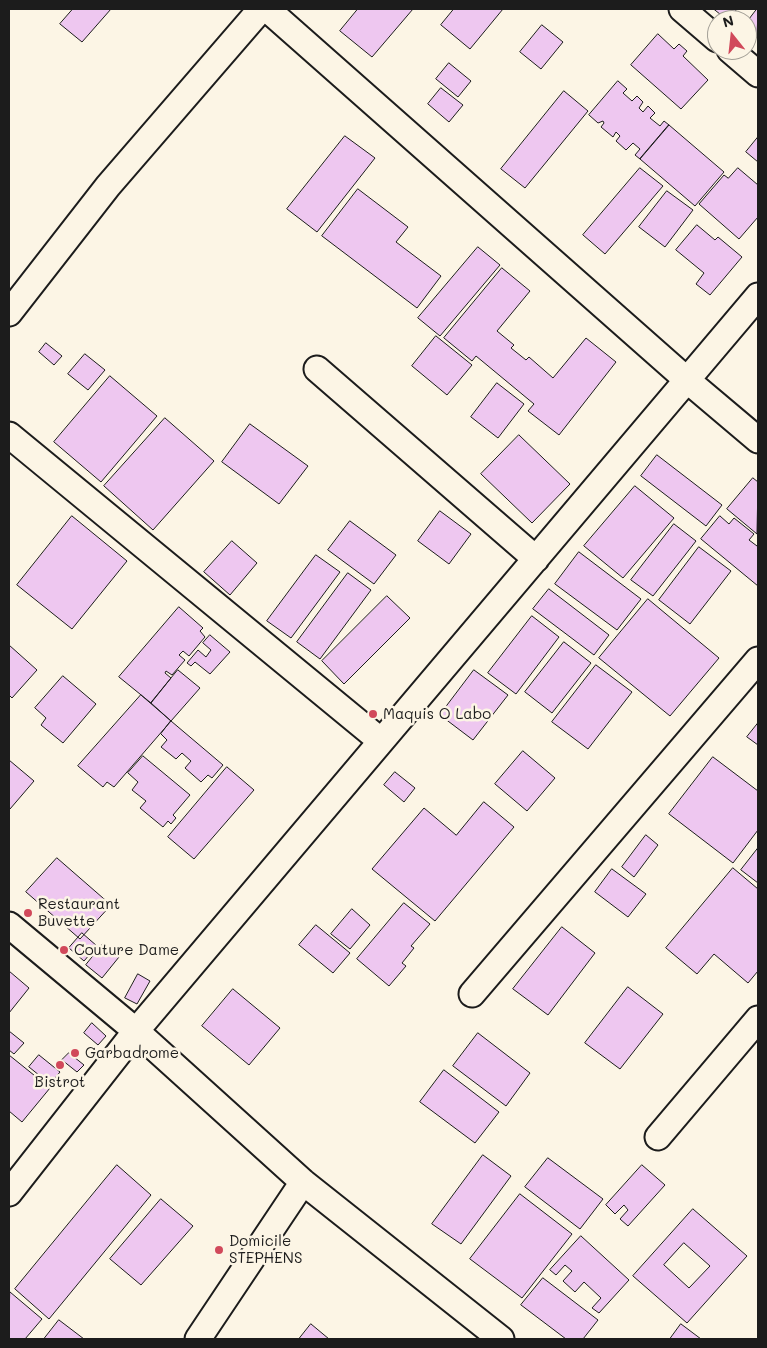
<!DOCTYPE html>
<html>
<head>
<meta charset="utf-8">
<style>
  body { margin:0 }
  #map { position:relative; width:767px; height:1348px; overflow:hidden; background:#fcf5e5; font-family:Mali,sans-serif }
  canvas { display:block }
  .frame { position:absolute; inset:0; border:10px solid #1c1c1c; pointer-events:none }
  .north { position:absolute; left:707px; top:10px; width:50px; height:50px; box-sizing:border-box; background:#fcf5e5; border:1px solid #a29e95; border-radius:50%; rotate:344deg; font-size:14px; font-weight:700; line-height:20px; text-align:center; color:#1c1c1c }
  .north::after { content:''; display:block; margin:auto; width:18px; height:22px; background:#d1495b; clip-path:polygon(50% 0,100% 100%,50% 72%,0 100%) }
</style>
</head>
<body>
<div id="map">
<canvas width="767" height="1348"></canvas>
<div class="frame"></div>
<div class="north">N</div>
</div>
<script>
const g = document.querySelector('canvas').getContext('2d');
g.lineJoin = 'round';
function fillPath(path, color) {
  g.fillStyle = color;
  g.fill(path, 'evenodd');
}
function stroke(path, color, width, dash) {
  g.strokeStyle = color;
  g.lineWidth = width;
  g.lineCap = dash ? 'butt' : 'round';
  g.setLineDash(dash || []);
  g.stroke(path);
}
function drawText(font, color, halo, rows, align = 'center') {
  g.font = font + ' Mali,sans-serif';
  g.lineWidth = 5;
  g.setLineDash([]);
  g.textBaseline = 'middle';
  g.strokeStyle = halo;
  g.fillStyle = color;
  for (const [text, x, y, turn = 0] of rows) {
    g.save();
    g.translate(x, y);
    g.rotate((+turn || 0) * Math.PI / 180);
    g.textAlign = isNaN(turn) ? turn : align;
    if (halo) g.strokeText(text, 0, 0);
    g.fillText(text, 0, 0);
    g.restore();
  }
}
const building = new Path2D(`
  M73 9H111L82 42 60 24Z
  M358 9H413L372 57 340 31Z
  M454 9H503L470 49 441 25Z
  M714 9H737L728 20Z
  M757 9H758L757 38 747 30V22Z
  M542 25 563 42 541 69 520 52Z
  M658 34 674 49 679 44 687 51 683 56 708 80 681 109 631 65Z
  M449 63 471 81 458 97 436 79Z
  M618 81 627 89 623 93 632 101 637 96 643 102 639 108 643 112 648 106 655 113 650 118 660 126 664 121 669 125 640 159 635 155 640 149 633 143 626 150 616 141 620 136 616 132 613 137 601 127 604 123 603 121 598 123 589 115Z
  M441 88 463 105 449 122 428 104Z
  M564 91 588 111 525 188 501 169Z
  M669 125 724 172 695 206 640 159Z
  M345 136 375 158 317 232 287 209Z
  M758 137V162L746 152Z
  M640 168 663 186 605 254 583 235Z
  M738 168 758 185V217L739 239 699 204 724 175 728 178Z
  M358 189 408 227 396 242 441 276 417 308 322 236Z
  M667 191 693 210 665 247 639 227Z
  M697 225 715 240 718 237 742 257 710 295 696 284 704 273 676 250Z
  M478 247 500 265 440 336 418 318Z
  M502 268 530 291 497 331 514 345 511 348 526 360 529 357 553 378 586 338 616 362 559 435 528 411 534 404 476 356 472 361 444 338Z
  M436 336 472 365 447 395 412 366Z
  M46 343 62 356 54 365 39 352Z
  M85 354 105 370 88 390 68 374Z
  M110 376 157 416 101 482 54 442Z
  M497 383 524 404 498 438 471 417Z
  M165 418 214 461 153 530 104 486Z
  M250 424 308 466 279 504 222 462Z
  M519 435 570 484 532 523 481 474Z
  M657 455 722 505 706 526 641 476Z
  M753 478 758 482 757 534 727 509Z
  M635 486 674 518 623 578 584 546Z
  M440 511 471 534 449 564 418 541Z
  M72 516 127 561 72 629 17 585Z
  M720 516 729 524 734 518 754 534 749 540 757 546 758 544V586L701 539Z
  M350 521 396 555 374 584 328 550Z
  M674 524 696 541 653 596 631 580Z
  M232 541 257 563 230 595 204 572Z
  M699 547 731 571 690 624 659 600Z
  M579 552 641 599 617 630 555 584Z
  M316 555 340 572 291 638 267 621Z
  M348 573 371 590 320 659 297 642Z
  M549 589 609 635 594 655 533 609Z
  M387 596 410 618 344 684 322 661Z
  M648 599 719 658 670 716 599 658Z
  M179 607 203 628 200 631 205 637 189 656 183 651 179 655 185 660 172 675 166 671 165 673 171 678 151 703 119 677Z
  M532 616 559 637 516 694 488 673Z
  M210 635 230 652 210 674 195 662 191 666 187 663 198 650 206 657 211 650 203 643Z
  M564 642 591 663 552 713 525 692Z
  M9 645 37 670 12 698 9 695Z
  M596 665 632 692 588 749 552 722Z
  M178 670 200 688 171 721 151 703Z
  M474 670 508 695 473 740 440 715Z
  M63 676 96 704 63 743 41 725 46 718 35 708Z
  M141 695 171 721 114 787 107 782 103 787 78 766Z
  M171 721 223 765 212 778 208 775 201 782 185 768 191 761 182 753 176 759 161 747 167 740 161 734Z
  M758 723V745L747 737Z
  M523 751 555 778 527 811 495 784Z
  M143 756 190 795 173 815 176 818 171 824 168 821 163 827 140 808 146 801 132 790 138 782 128 773Z
  M713 757 758 791V830L733 863 669 814Z
  M9 760 34 781 10 809 9 808Z
  M227 767 254 790 194 859 168 837Z
  M395 772 415 788 404 802 384 785Z
  M484 802 514 827 435 921 372 869 424 808 456 835Z
  M646 835 658 845 634 877 622 867Z
  M758 848V883L741 870Z
  M57 858 111 905 80 939 26 892Z
  M733 868 758 889V971L748 983 714 954 697 974 666 948Z
  M612 869 646 894 628 917 595 892Z
  M404 903 430 924 411 946 414 948 402 963 406 966 389 986 357 959Z
  M352 909 370 925 350 949 331 934Z
  M316 925 350 953 333 973 299 945Z
  M562 927 595 953 548 1015 513 989Z
  M82 933 97 946 84 961 69 948Z
  M103 944 119 957 102 978 86 965Z
  M9 971 29 988 9 1013Z
  M138 974 150 981 137 1004 125 998Z
  M628 987 663 1014 620 1069 585 1043Z
  M233 989 280 1028 249 1065 202 1026Z
  M92 1023 106 1036 98 1045 84 1033Z
  M9 1031 24 1043 14 1054 9 1050Z
  M478 1033 530 1073 506 1106 453 1066Z
  M69 1053 84 1065 77 1072 62 1060Z
  M9 1055 50 1088 22 1122 9 1111Z
  M39 1055 60 1072 50 1084 29 1067Z
  M444 1070 499 1112 475 1143 420 1102Z
  M483 1155 511 1176 461 1244 432 1224Z
  M548 1158 603 1199 580 1229 525 1187Z
  M117 1165 151 1195 49 1319 15 1289Z
  M642 1165 665 1185 628 1226 620 1219 628 1210 624 1205 615 1214 606 1205Z
  M520 1194 572 1234 522 1298 470 1259Z
  M161 1199 193 1226 141 1285 110 1259Z
  M693 1209 747 1256 687 1323 633 1276ZM684 1243 710 1266 689 1288 664 1265Z
  M581 1236 629 1280 599 1313 592 1308 601 1298 584 1282 575 1292 563 1281 572 1271 565 1265 556 1275 550 1270Z
  M543 1278 598 1320 583 1339H566L521 1305Z
  M10 1292 42 1319 25 1339H9Z
  M59 1320 84 1339H44Z
  M311 1324 329 1339H299Z
  M681 1324 701 1339H670Z`);
fillPath(building, '#eec7f0');
stroke(building, '#1c1c1c', 1);
const minor = new Path2D(`
  M267 9 687 380 758 440
  M682 9 717 39
  M730 50 758 74
  M9 313 108 186 261 9
  M317 369 536 559
  M9 435 381 741
  M9 925 136 1031 303 1182 501 1339
  M472 994 758 660
  M658 1137 758 1019
  M9 1193 136 1031 758 296
  M198 1339 303 1182`);
stroke(minor, '#1c1c1c', 29);
stroke(minor, '#fcf5e5', 25);
for (const [x, y, r, color] of [
  [373,714,5,"#d1495b"],
  [28,913,5,"#d1495b"],
  [64,950,5,"#d1495b"],
  [75,1053,5,"#d1495b"],
  [60,1065,5,"#d1495b"],
  [219,1250,5,"#d1495b"]
]) {
  const dot = new Path2D();
  dot.arc(x, y, r, 0, 2 * Math.PI);
  g.fillStyle = color;
  g.fill(dot);
  stroke(dot, '#fcf5e5', 2);
}
drawText('15px', '#1c1c1c', '#fcf5e5', [
  ["Maquis O Labo",383,714],
  ["Restaurant",38,904],
  ["Buvette",38,921],
  ["Couture Dame",74,950],
  ["Garbadrome",85,1053],
  ["Bistrot",60,1082,"center"],
  ["Domicile",229,1241],
  ["STEPHENS",229,1258]
], 'left');
</script>
</body>
</html>
